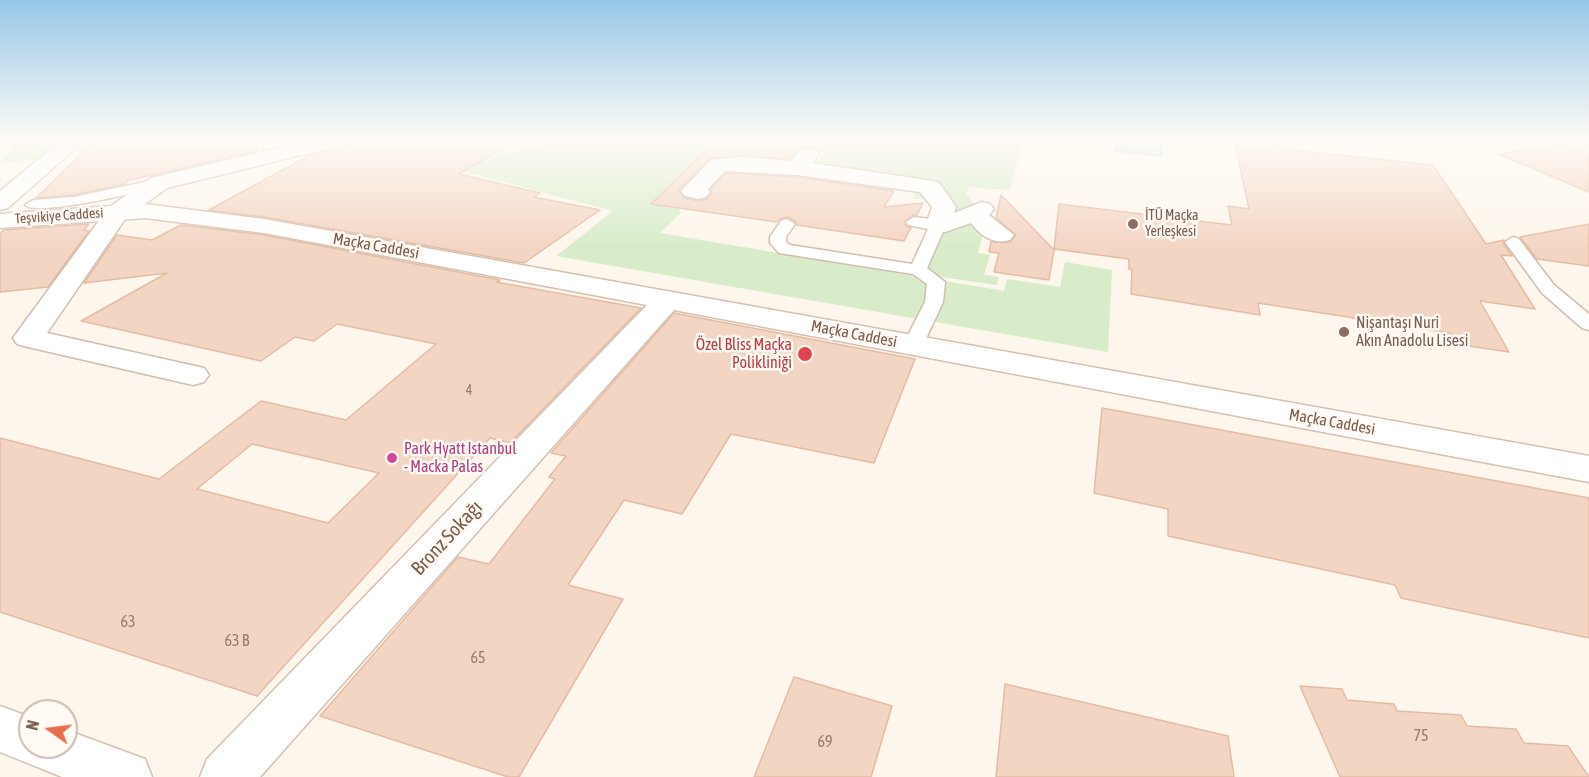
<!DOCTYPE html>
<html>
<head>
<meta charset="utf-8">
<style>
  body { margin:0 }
  #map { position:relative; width:1589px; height:777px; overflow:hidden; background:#fdf6ec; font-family:"Asap Condensed",sans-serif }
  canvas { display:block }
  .north { position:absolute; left:18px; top:699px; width:60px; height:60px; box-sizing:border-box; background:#fffaf3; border:2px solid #cabbb1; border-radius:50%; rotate:284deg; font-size:16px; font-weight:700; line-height:24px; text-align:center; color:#7a5c4d }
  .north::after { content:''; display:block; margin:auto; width:21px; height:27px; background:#e76f51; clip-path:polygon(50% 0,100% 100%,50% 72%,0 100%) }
</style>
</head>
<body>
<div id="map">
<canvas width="1589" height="777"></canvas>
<div class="north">N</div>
</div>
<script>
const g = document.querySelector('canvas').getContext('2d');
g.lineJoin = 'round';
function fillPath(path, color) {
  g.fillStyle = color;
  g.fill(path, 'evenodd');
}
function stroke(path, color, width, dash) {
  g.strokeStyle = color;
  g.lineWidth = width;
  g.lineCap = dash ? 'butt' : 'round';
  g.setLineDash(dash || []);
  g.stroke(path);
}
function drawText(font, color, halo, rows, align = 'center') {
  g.font = font + ' "Asap Condensed",sans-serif';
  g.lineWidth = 5;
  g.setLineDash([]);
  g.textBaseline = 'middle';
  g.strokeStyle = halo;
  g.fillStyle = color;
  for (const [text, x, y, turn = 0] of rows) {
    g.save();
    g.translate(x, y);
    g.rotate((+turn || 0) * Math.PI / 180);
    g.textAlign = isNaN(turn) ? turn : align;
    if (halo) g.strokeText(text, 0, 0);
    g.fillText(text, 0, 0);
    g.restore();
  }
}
fillPath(new Path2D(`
  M0 139H60L35 160 1 163 12 147 10 144 0 142Z
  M566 139H718L656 199 676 202 681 213 660 233 1004 291 1007 279 1060 287 1065 262 1112 270 1108 352 556 256 613 211 463 171 490 157Z
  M835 139H1024L1009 190 969 187 966 194 998 232 984 230 978 253 990 255 984 275 999 277 997 285 934 276 923 268 949 203 913 198 918 189 809 174Z`), '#d8ecc9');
const water = new Path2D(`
  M1115 139H1161L1162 156 1115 151Z`);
fillPath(water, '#bfe3e8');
stroke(water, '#a5d3da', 1.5);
const building = new Path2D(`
  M96 139H256L257 151 127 181 125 184 73 195 36 198Z
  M355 139H520L459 174 540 193 534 197 600 210 524 263 264 217 209 210 310 155 351 145Z
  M718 139H829L820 152 807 146 799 148 790 159 743 155 711 158 679 189 684 198 698 201 707 199 712 193 711 189 726 173 797 177 894 191 884 207 923 203 917 215H913L904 222 906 226 911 228 904 241 797 225 796 222 788 217 780 219 777 222 651 204Z
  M1234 139H1278L1281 149 1433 165 1486 244 1504 240 1503 243 1512 256 1501 255 1535 309 1480 301 1509 352 1455 344 1450 333 1258 303 1260 315 1131 294 1132 270 1129 269V259L1054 249 1059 204 1232 225 1228 206 1249 209Z
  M1589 139V192L1498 154 1563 144Z
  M1001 195 1054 250 1049 280 994 272 999 253 989 252 991 242H1010L1016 235 996 218Z
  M89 224 84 230 89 231 48 287 0 292V234L4 230Z
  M1589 224V266L1537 259 1520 237Z
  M181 225 264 235 500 280 496 282 641 308 510 443 490 438 257 696 0 612V438L159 479 261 401 346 420 436 344 337 324 314 341 295 337 261 361 81 321 167 273 84 283 117 235 152 240ZM252 444 379 473 328 523 197 489Z
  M674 313 915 359 874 463 731 434 682 514 624 500 568 585 623 599 519 777H508L320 716 458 557 489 564 555 479 549 477 566 456 551 453Z
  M1102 408 1589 498V638L1401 598 1395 585 1168 536V509L1094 493Z
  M794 677 892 706 871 777H754Z
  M1005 684 1228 736 1234 777H996Z
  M1300 686 1342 689 1347 700 1394 704 1397 711 1461 715 1467 726 1516 729 1524 743 1568 746 1589 777H1340Z`);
fillPath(building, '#f3d5c3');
stroke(building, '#e6bba3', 1.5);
const lane = new Path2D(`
  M159 179 164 180 166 183 164 186C144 191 36 217 25 205L33 200 73 197Z
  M914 217 938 220 946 225 927 268 945 282 943 302 923 345 920 349H906L903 345 925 302 927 284 913 274 779 253 770 243V237L781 221 787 219 795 224 786 237V242L790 245 912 264 928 229 908 225 906 222Z
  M1513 237 1519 239 1554 285 1589 314V330L1582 328 1542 293 1505 242Z`);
const street = new Path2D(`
  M63 139H86L8 208 0 210V191Z
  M808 148 815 150 819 154 812 163 934 181 940 184 956 207 954 213 982 202 990 204 994 209 989 215 1014 235 1010 240C993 245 981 236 971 223L945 232 929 230 926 225 932 207 920 192 797 175 725 171 708 189 710 192 706 197 698 199 685 196 681 191 711 160 743 157 791 161 801 150Z
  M118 205 127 207 130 212 47 333 204 368 209 375 204 382 193 385 28 347 17 344 13 338 109 207Z`);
const secondary = new Path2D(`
  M317 139H353L350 143 167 188 145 204 264 219 1589 456V482L674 310 260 777H200L207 759 647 305 264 233 145 218 0 228V214L111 206 151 178Z
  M0 706 30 717V747H66V730L145 759 152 777H62L0 752Z`);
stroke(lane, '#d1beb0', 3);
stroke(street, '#d1beb0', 3);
stroke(secondary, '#d6c0b0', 3);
fillPath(lane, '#fff');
fillPath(street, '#fff');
fillPath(secondary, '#fff');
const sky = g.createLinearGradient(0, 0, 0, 248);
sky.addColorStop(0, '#97c7e8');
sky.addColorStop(0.56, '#fefbf6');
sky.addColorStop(1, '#fefbf600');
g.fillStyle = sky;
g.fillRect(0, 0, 1589, 248);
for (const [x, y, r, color] of [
  [1133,224,6,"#8d6e63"],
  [1344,332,6,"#8d6e63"],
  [805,354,8,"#e0444e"],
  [392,458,6,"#d1479c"]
]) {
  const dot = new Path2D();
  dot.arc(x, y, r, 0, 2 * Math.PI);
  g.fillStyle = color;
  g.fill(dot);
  stroke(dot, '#fffaf3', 2);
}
drawText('14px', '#7a5c4d', '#fffaf3', [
  ["Teşvikiye Caddesi",59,216,-4]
]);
drawText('14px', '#785e54', '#fffaf3', [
  ["İTÜ Maçka",1145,216],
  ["Yerleşkesi",1145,232]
], 'left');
drawText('14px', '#987a6a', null, [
  ["4",469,391]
]);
drawText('16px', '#7a5c4d', '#fffaf3', [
  ["Maçka Caddesi",376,246,10],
  ["Maçka Caddesi",854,334,11],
  ["Maçka Caddesi",1332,422,10]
]);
drawText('16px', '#785e54', '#fffaf3', [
  ["Nişantaşı Nuri",1356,323],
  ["Akın Anadolu Lisesi",1356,341]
], 'left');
drawText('16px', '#be3a42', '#fffaf3', [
  ["Özel Bliss Maçka",792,345],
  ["Polikliniği",792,363]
], 'right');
drawText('16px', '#b23c85', '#fffaf3', [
  ["Park Hyatt Istanbul",404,449],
  ["- Macka Palas",404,467]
], 'left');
drawText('16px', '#987a6a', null, [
  ["63",128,622],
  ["63 B",237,641],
  ["65",478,658],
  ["75",1421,736],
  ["69",825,742]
]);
drawText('20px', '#7a5c4d', '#fffaf3', [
  ["Bronz Sokağı",447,538,-47]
]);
</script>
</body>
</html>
